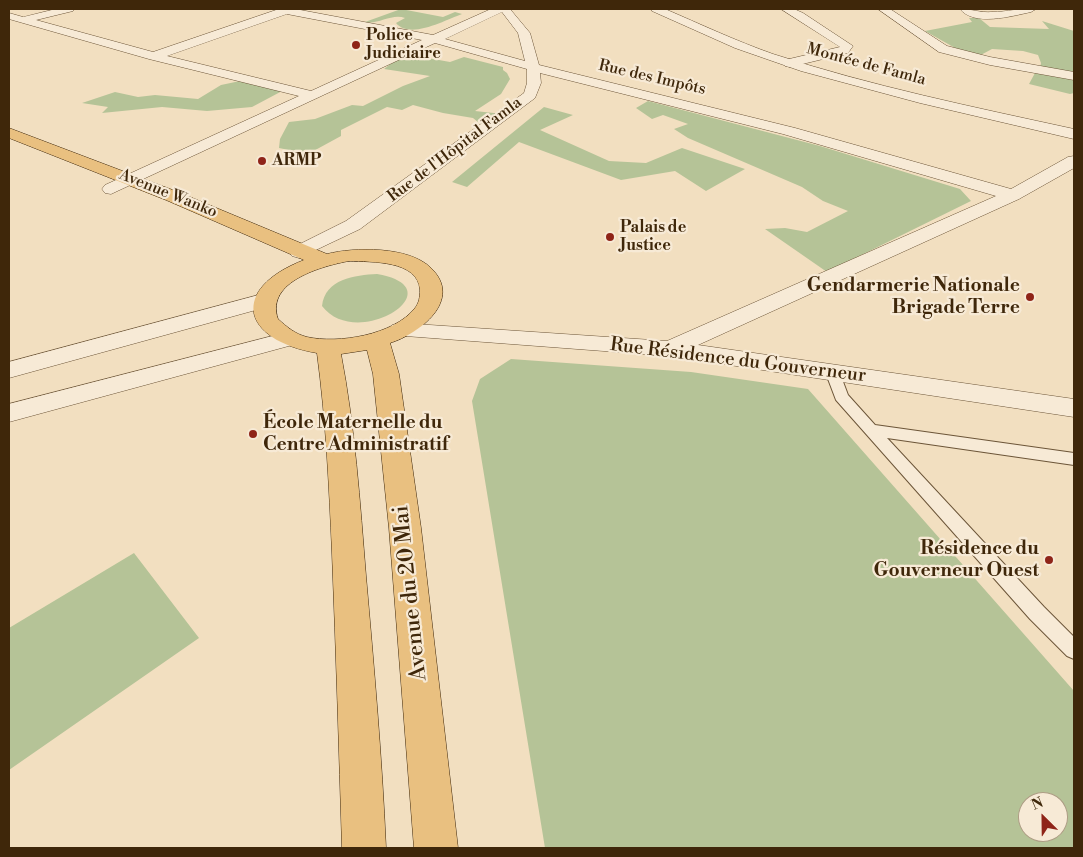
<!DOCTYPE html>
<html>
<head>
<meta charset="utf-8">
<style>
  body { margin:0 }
  #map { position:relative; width:1083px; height:857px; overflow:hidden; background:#f2dfc0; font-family:"Libre Bodoni",serif }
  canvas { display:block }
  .frame { position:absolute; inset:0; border:10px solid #3f270a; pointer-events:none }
  .north { position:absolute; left:1018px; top:792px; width:50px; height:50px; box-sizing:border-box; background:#f7ead6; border:1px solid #ad9c84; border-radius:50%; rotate:337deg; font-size:14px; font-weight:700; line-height:20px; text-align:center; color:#3f270a }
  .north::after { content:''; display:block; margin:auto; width:18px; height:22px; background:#8f2418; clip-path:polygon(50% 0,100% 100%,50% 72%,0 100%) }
</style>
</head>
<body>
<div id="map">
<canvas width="1083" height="857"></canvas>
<div class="frame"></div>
<div class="north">N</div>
</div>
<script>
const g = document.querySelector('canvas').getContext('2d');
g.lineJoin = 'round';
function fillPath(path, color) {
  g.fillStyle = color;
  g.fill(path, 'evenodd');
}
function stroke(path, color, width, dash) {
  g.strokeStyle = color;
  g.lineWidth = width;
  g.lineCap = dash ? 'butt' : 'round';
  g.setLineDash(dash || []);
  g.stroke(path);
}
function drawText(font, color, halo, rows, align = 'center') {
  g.font = font + ' "Libre Bodoni",serif';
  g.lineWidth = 4.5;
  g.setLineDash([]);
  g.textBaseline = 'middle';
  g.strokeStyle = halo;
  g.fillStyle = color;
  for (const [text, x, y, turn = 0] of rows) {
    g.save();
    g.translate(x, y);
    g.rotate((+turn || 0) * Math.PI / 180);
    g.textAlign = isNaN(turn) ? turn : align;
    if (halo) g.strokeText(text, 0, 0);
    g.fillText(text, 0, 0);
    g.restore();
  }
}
fillPath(new Path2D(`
  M401 9 443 17 455 12 462 14C445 20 410 40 396 23L405 18C392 13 378 25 365 22Z
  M969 18H979L990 27 1049 29 1042 21 1074 31V73L1040 69 1041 63 1038 55 1023 51 992 49 977 57 964 53 925 31 972 22Z
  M411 55 450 62 464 57 503 67V70L507 73 510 79 501 94 475 111 503 114 484 127 473 118 443 113 413 105 402 110 387 107 341 130V136L308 154 279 148 280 139 289 122 315 119 352 105 363 106 403 86 430 76 384 69 398 58 408 59Z
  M1035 73 1074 80V93L1070 94 1029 84Z
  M240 81 284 90 252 107 207 111 162 107 102 113 108 107 82 103 115 92 138 97 155 95 198 99 221 85Z
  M648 101 820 146 960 189 971 201 827 272 765 229 785 228 807 232 848 211 823 201 802 187 688 138 674 129 688 124 663 115 652 119 636 108Z
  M544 107 573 115 540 130 609 161 646 163 682 148 745 169 706 191 675 171 621 180 519 142 467 187 452 182Z
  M377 274C458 288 357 352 322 306 325 279 355 275 377 274Z
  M511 359 691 372 808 389 1074 691V848H545L472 401 480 379ZM1028 802H1058V832H1028Z
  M134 553 199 638 9 770V628Z`), '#b5c397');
const service = new Path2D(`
  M832 367 837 368 839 371 848 395 875 425 1074 453V465L887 438 1044 607 1074 637V659L1067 656 1030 619 836 400 825 371 827 368Z`);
const minor = new Path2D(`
  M56 9H74L73 11 36 20 153 52 276 10 275 9H295L433 35 491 9H510L530 33 539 65 795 128 1011 189 1068 157 1074 156V168L1019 199 698 345 1074 399V417L670 356 392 335 388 330 392 325 400 323 667 341 996 196 783 134 540 73 541 83 535 98 360 229 299 258 292 256 289 252 292 248 346 221 524 93 527 83V69L435 43 111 194 105 193 102 189 105 185 299 96 149 59 9 19V13L23 17ZM502 12 518 33 525 61 445 39ZM287 14 422 40 311 91 167 56Z
  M781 9H794L803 13 853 46 848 53 790 67 785 66 784 63 785 60 840 47Z
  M878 9H890L947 46 990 57 1074 72V80L990 65 939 52Z
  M960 9C971 9 981 13 992 12 1007 12 1021 8 1036 9L1031 12C1012 16 974 27 960 9Z`);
const tertiary = new Path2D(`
  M651 9H665C700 24 736 41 773 54 871 86 973 107 1074 129V139L920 103 801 71 735 48 652 11Z
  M266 293 274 295 277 300 274 305 9 378V362Z
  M288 332 296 334 300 339 296 344 9 422V404Z`);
const trunk = new Path2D(`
  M9 128 178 192 327 254C354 247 409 246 431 268 464 300 419 334 390 343L399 374 421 528 458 848H414L389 528 373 374 367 350 341 354C355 427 360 502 366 576 374 667 382 757 386 848H342C339 750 336 652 332 553 329 486 326 420 317 353 241 340 229 289 304 260L166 200 9 138ZM349 261C372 262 418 260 420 290 420 297 419 303 415 308 394 335 338 344 307 337 295 334 287 327 278 319 265 281 323 266 349 261Z`);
stroke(service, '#6c5538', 2);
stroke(minor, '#6c5538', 1);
stroke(tertiary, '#6c5538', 1);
stroke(trunk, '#3f270a', 1);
fillPath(service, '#f7ead6');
fillPath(minor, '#f7ead6');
fillPath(tertiary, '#f7ead6');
fillPath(trunk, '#e9c080');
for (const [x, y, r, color] of [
  [356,45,5,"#8f2418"],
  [262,161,5,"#8f2418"],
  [610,237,5,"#8f2418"],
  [1030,297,5,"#8f2418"],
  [253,434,5,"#8f2418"],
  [1049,560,5,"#8f2418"]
]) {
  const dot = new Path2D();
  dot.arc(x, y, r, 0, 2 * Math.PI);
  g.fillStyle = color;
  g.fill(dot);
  stroke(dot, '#f7ead6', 2);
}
drawText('bold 16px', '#3f270a', '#f7ead6', [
  ["Police",366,36],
  ["Judiciaire",366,54],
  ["ARMP",272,161],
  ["Palais de",620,228],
  ["Justice",620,246]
], 'left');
drawText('16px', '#3f270a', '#f7ead6', [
  ["Montée de Famla",866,65,15],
  ["Rue des Impôts",652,78,13],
  ["Rue de l'Hôpital Famla",455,150,-37],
  ["Avenue Wanko",168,194,22]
]);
drawText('bold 19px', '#3f270a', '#f7ead6', [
  ["Gendarmerie Nationale",1020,286],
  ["Brigade Terre",1020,308],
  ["École Maternelle du",263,423,"left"],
  ["Centre Administratif",263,445,"left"],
  ["Résidence du",1039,549],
  ["Gouverneur Ouest",1039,571]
], 'right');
drawText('19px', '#3f270a', '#f7ead6', [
  ["Rue Résidence du Gouverneur",738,361,7]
]);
drawText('22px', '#3f270a', '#f7ead6', [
  ["Avenue du 20 Mai",411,593,-96]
]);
</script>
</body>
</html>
